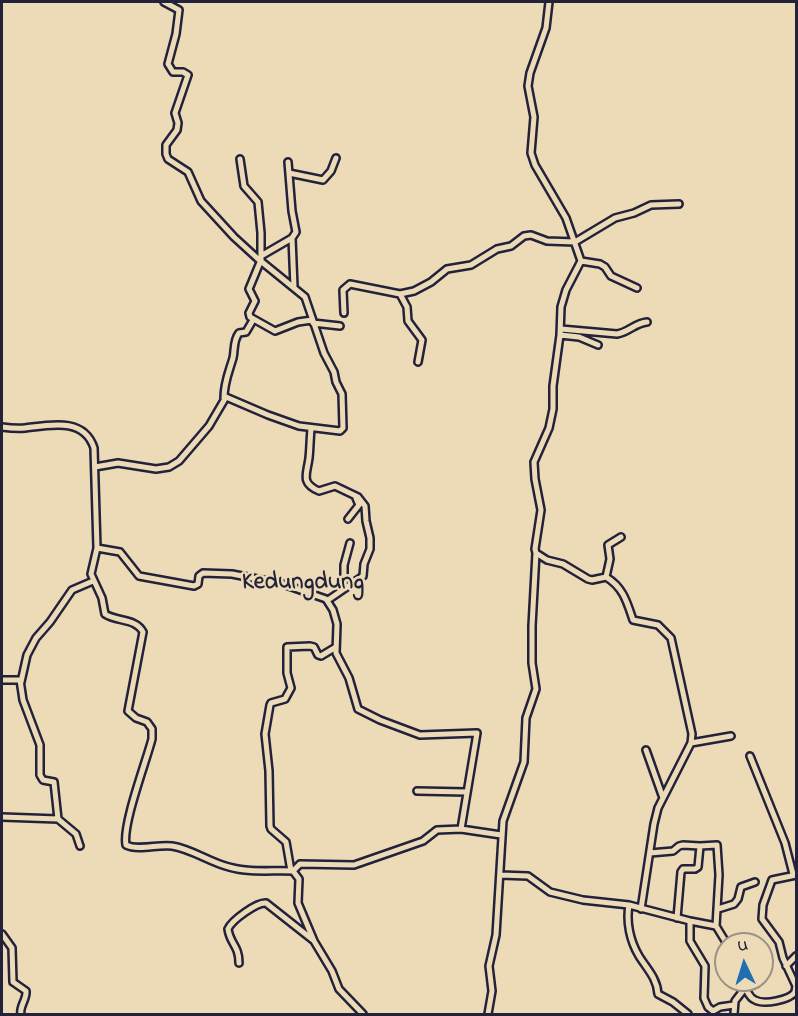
<!DOCTYPE html>
<html>
<head>
<meta charset="utf-8">
<style>
  body { margin:0 }
  #map { position:relative; width:798px; height:1016px; overflow:hidden; background:#eddbb8; font-family:"Indie Flower",sans-serif }
  canvas { display:block }
  .frame { position:absolute; inset:0; border:3px solid #22223b; pointer-events:none }
  .north { position:absolute; left:714px; top:932px; width:60px; height:60px; box-sizing:border-box; background:#eddbb8; border:2px solid #9c9186; border-radius:50%; rotate:356deg; font-size:16px; font-weight:700; line-height:24px; text-align:center; color:#22223b }
  .north::after { content:''; display:block; margin:auto; width:21px; height:27px; background:#1f6fb2; clip-path:polygon(50% 0,100% 100%,50% 72%,0 100%) }
</style>
</head>
<body>
<div id="map">
<canvas width="798" height="1016"></canvas>
<div class="frame"></div>
<div class="north">U</div>
</div>
<script>
const g = document.querySelector('canvas').getContext('2d');
g.lineJoin = 'round';
function stroke(path, color, width, dash) {
  g.strokeStyle = color;
  g.lineWidth = width;
  g.lineCap = dash ? 'butt' : 'round';
  g.setLineDash(dash || []);
  g.stroke(path);
}
function drawText(font, color, halo, rows, align = 'center') {
  g.font = font + ' "Indie Flower",sans-serif';
  g.lineWidth = 5;
  g.setLineDash([]);
  g.textBaseline = 'middle';
  g.strokeStyle = halo;
  g.fillStyle = color;
  for (const [text, x, y, turn = 0] of rows) {
    g.save();
    g.translate(x, y);
    g.rotate((+turn || 0) * Math.PI / 180);
    g.textAlign = isNaN(turn) ? turn : align;
    if (halo) g.strokeText(text, 0, 0);
    g.fillText(text, 0, 0);
    g.restore();
  }
}
const minor = new Path2D(`
  M549 2 546 28 530 73 528 86 534 117 531 153 535 165 566 218 581 261 566 290 561 307 560 335 553 386V409L549 428 534 462 535 479 541 510 535 549 536 553 547 560 563 564 588 579 592 580 606 577C623 587 627 602 633 620L658 625 671 638 692 734 691 743 658 808 654 824 641 909
  M240 159 244 186 258 202 261 233V260L249 289 255 301 249 313 250 317 275 331 298 322 312 320
  M289 173 323 180 331 171 336 158
  M292 238 294 287
  M261 256 292 238 296 232 292 211 288 162
  M581 261 600 264 605 267 611 276 637 288
  M400 294 407 307 408 321 422 340 418 362
  M344 313 343 290 350 284 400 294 414 291 431 282 447 269 471 265 497 249 511 246 524 236 531 235 547 241 575 242 615 218 634 213 651 205 679 204
  M313 323 340 326
  M561 329 617 334C629 332 635 323 647 322
  M560 335 579 337 598 345
  M224 398C224 382 229 372 233 358 235 349 233 341 239 333L246 332 253 320
  M2 427C9 428 17 429 25 428 50 425 84 417 94 448L97 548 91 574 102 598 105 614C117 622 136 618 143 632L128 711 136 718 147 722 152 729V739C146 762 122 825 126 845 139 851 158 844 172 846 192 849 209 862 229 867 249 873 272 870 293 871L299 879 298 903 314 941 332 971 339 989 363 1014
  M311 429C310 439 310 449 309 458 307 474 300 483 319 491L335 486 358 497 365 506 366 521 370 538V549L364 564 363 576 328 600
  M95 467 118 463 156 469 169 467 179 461 209 426 226 397 268 415 299 426 340 431 343 428 342 394 336 382 334 372 324 353 305 297 257 258 234 237 201 201 188 172 168 159 166 154V145L177 130 178 123 175 113 188 75 183 72H173L168 64 176 34 179 10 164 2
  M348 519 359 505 356 498
  M97 548 120 552 139 576 194 586 198 584 199 576 203 573 232 574 283 584 326 599 333 610 337 624 336 653 349 678 358 709 380 720 420 735 477 733 461 829
  M606 577 610 559 608 545 621 537
  M344 589V565L350 543
  M2 680H20L23 700 40 745V775L43 780 54 782 58 819 76 834 80 846
  M21 682 27 655 36 638 50 622 72 590 93 581
  M691 743 731 736
  M646 750 663 798
  M750 756 785 843 793 874
  M417 791 466 792
  M2 817 58 819
  M650 853 673 851 679 846 683 845 700 846
  M291 871 286 842 271 829 270 826 269 771 265 734 270 705 271 703 285 699 291 688 287 673V647L310 646 314 647 318 655 321 656 336 647
  M293 871 300 864 354 865 423 841 437 830 461 829 501 835
  M500 875 528 876 550 892 583 900 629 905 690 921 716 926
  M629 905C626 922 630 941 639 956 647 969 657 978 658 994L673 1002 688 1014
  M718 909 734 904 738 899 741 887 755 882
  M677 918 681 872 683 869H695L698 867 700 846 717 845 719 875 716 926 727 944
  M690 921V941L705 966 704 998 708 1007 713 1011 720 1007 734 1005
  M2 934 12 948 13 982 26 991C27 999 19 1007 21 1014
  M239 963C239 945 230 944 228 929 232 920 257 902 266 903L313 940
  M786 966 796 956
  M743 980C745 987 748 997 755 1000 764 1005 790 1000 795 992L796 986 783 958 779 942 762 919 763 905 772 880 796 875
  M488 1014 492 991 489 966 496 935 503 821 524 762 526 718 536 689 532 663V626L536 553
  M734 1014 735 1001 745 988`);
stroke(minor, '#22223b', 10);
stroke(minor, '#eddbb8', 5);
drawText('bold 24px', '#22223b', '#eddbb8', [
  ["Kedungdung",303,584]
]);
</script>
</body>
</html>
